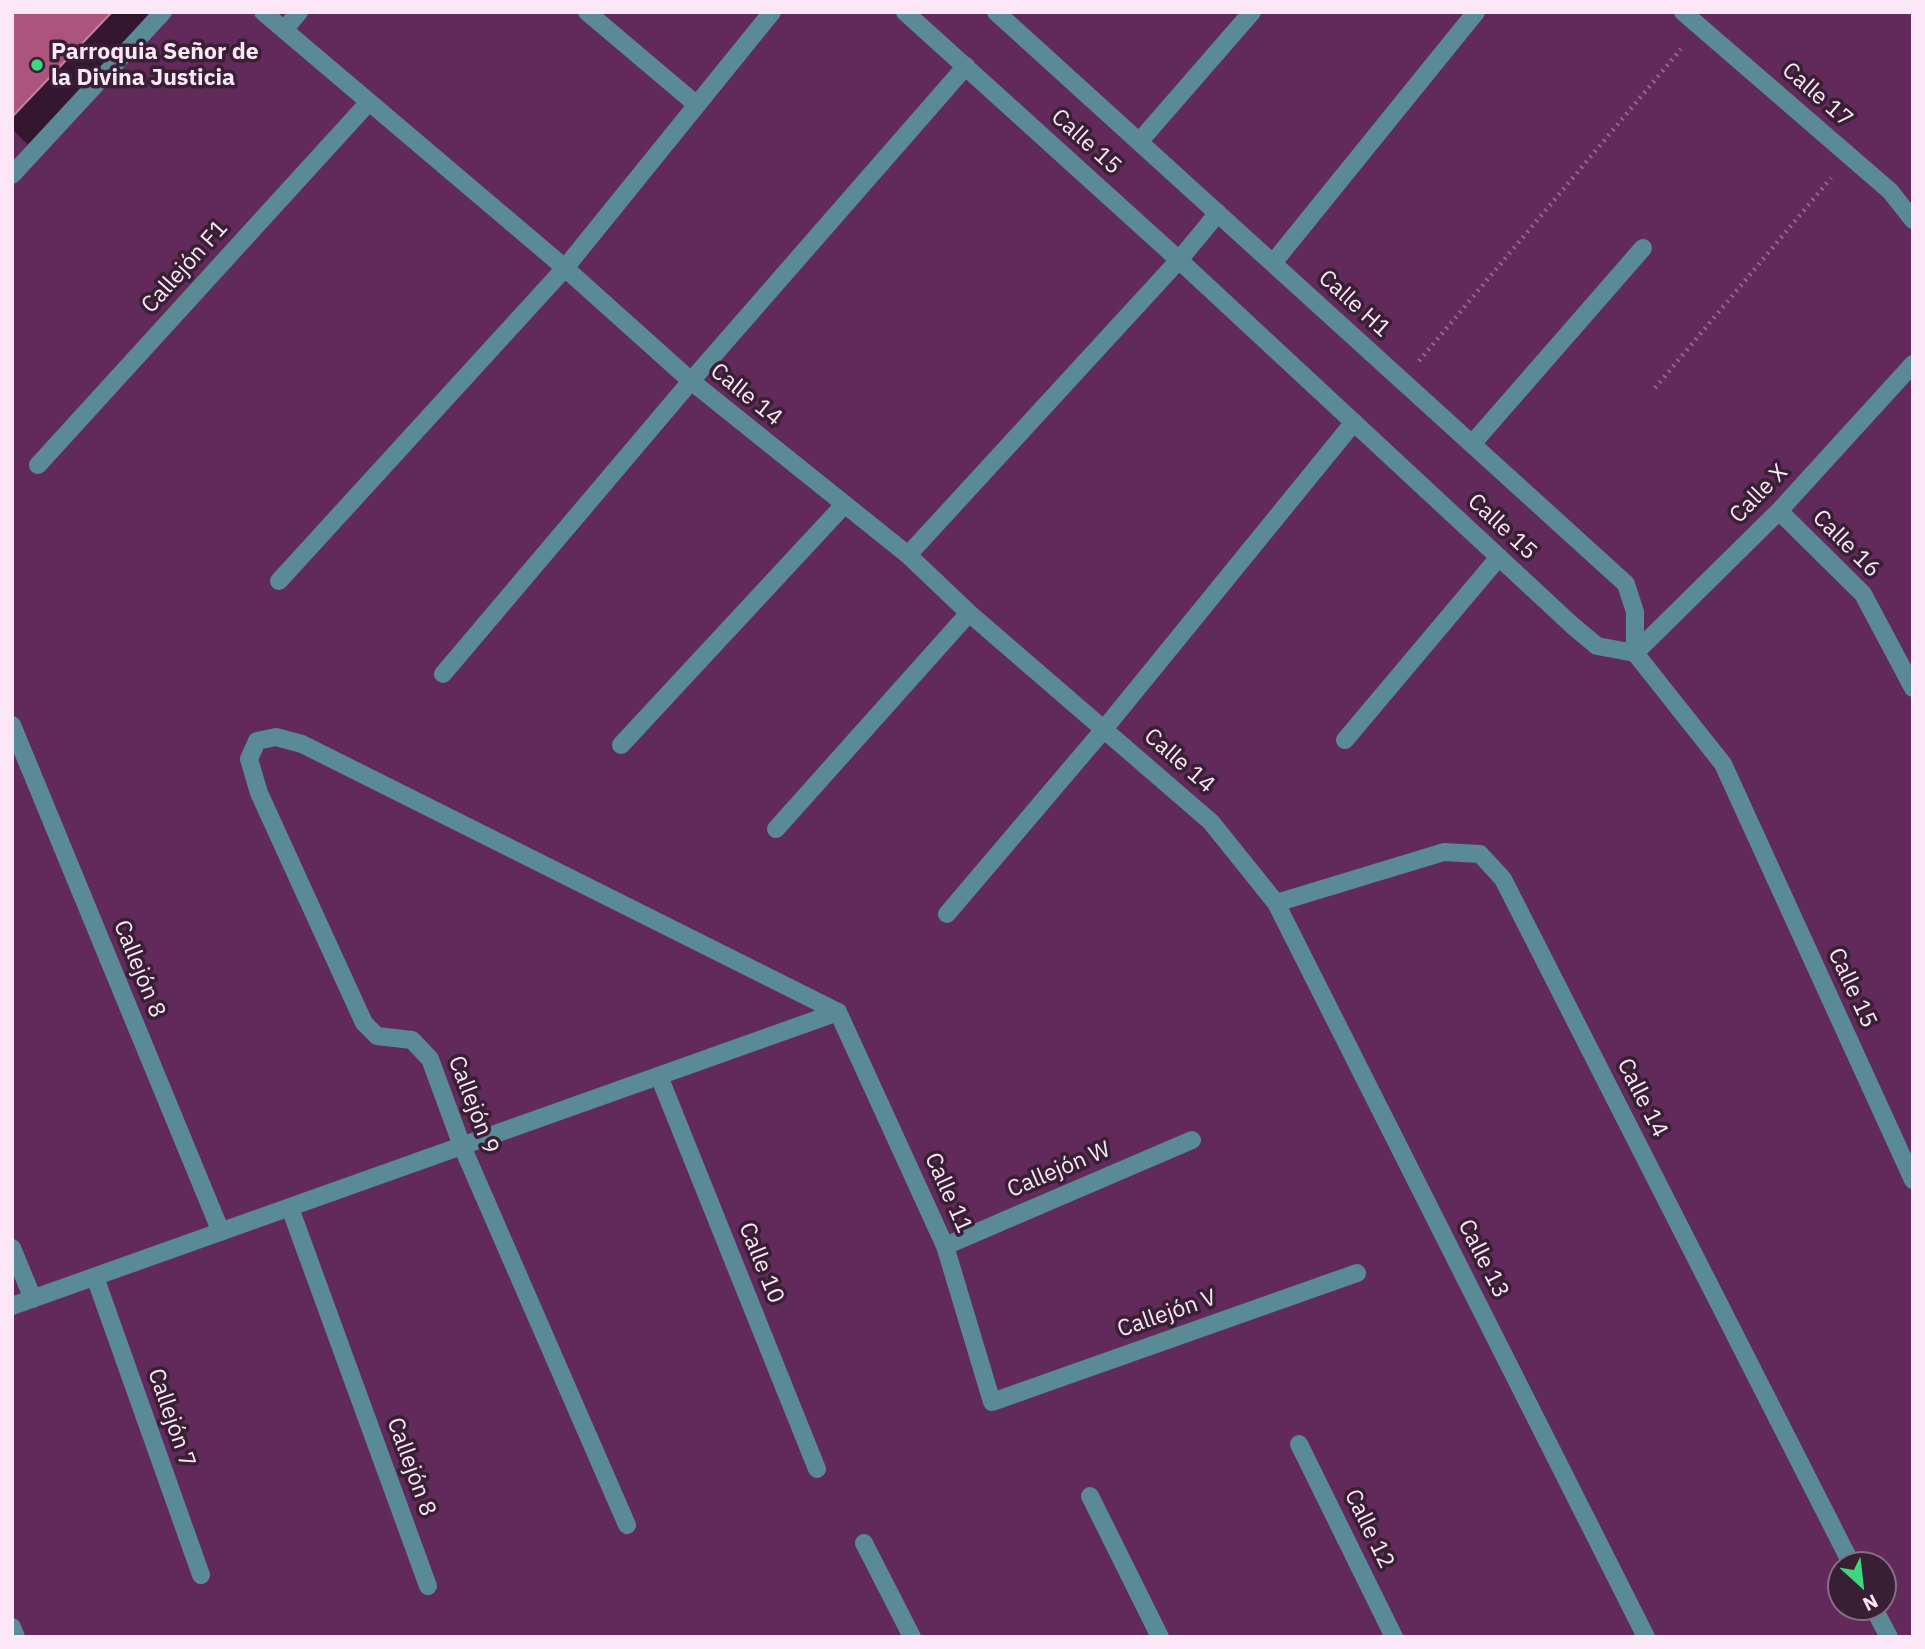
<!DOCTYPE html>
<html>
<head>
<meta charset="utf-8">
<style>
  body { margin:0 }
  #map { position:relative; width:1925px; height:1649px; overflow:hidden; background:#622a5a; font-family:"IBM Plex Sans",sans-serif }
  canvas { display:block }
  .frame { position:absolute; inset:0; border:14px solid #fce7f7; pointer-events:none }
  .north { position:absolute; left:1827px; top:1551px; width:70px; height:70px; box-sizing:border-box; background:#381f34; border:2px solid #866f82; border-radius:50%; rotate:153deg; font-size:19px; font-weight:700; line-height:28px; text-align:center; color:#fce7f7 }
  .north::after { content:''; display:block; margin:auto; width:24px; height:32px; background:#3cd77e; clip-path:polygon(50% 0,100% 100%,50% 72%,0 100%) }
</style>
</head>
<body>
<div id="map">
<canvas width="1925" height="1649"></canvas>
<div class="frame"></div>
<div class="north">N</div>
</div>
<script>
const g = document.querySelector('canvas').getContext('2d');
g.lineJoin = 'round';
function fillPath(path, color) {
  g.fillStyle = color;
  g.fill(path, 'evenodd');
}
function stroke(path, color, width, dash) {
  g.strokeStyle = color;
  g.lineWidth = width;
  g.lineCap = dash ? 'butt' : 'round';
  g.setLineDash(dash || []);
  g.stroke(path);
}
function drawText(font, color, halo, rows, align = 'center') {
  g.font = font + ' "IBM Plex Sans",sans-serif';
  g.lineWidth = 7;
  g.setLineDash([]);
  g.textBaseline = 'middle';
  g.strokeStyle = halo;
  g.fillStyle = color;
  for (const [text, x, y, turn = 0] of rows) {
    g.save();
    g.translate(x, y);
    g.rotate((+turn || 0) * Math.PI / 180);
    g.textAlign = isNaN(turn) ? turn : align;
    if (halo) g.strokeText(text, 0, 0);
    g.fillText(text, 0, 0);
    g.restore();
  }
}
fillPath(new Path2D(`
  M12 12H159L30 147 12 129Z`), '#0007');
const building = new Path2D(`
  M12 12H112L12 117Z`);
fillPath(building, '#ac547c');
stroke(building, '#cb7e9e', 2);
stroke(new Path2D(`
  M1419 361 1681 49
  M1655 388 1831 178`), '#93668c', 4.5, [2, 5]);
stroke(new Path2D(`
  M263 12 565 268 691 381 908 555 969 613 1211 822 1276 903 1646 1637
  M587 12 697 105
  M905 12 1179 260 1573 626 1597 646 1635 653 1723 764 1913 1180
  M996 12 1626 584 1635 612V653
  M1683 12 1890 191 1913 220
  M284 30 299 12
  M1139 142 1252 12
  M12 175 163 12
  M1273 263 1476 12
  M1472 444 1643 248
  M38 465 369 102
  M1779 511 1863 594 1913 688
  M908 555 1179 260 1218 213
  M279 581 565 268 772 12
  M1635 653 1779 511 1913 364
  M443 674 691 381 966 66
  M12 725 221 1232
  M1345 740 1499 557
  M621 745 843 506
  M776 829 969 613
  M1276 903 1444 852 1480 854 1503 879 1852 1565
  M947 914 1105 728 1354 422
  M838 1012 945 1246 992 1402 1357 1273
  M659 1076 817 1469
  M290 1208 428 1586
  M945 1246 1192 1140
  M12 1248 33 1299
  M95 1277 201 1575
  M12 1306 838 1012
  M1299 1444 1394 1637
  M1090 1496 1160 1637
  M627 1525 462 1146 430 1059 412 1040 377 1036 364 1023 259 793 249 759 257 741 276 737 302 744 838 1012
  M864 1543 912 1637
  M1873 1607 1889 1637
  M12 1627 16 1637`), '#598a95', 18);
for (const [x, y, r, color] of [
  [37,65,7,"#3cd77e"]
]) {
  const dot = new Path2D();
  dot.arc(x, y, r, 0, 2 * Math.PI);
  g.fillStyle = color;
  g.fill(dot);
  stroke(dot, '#381f34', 2.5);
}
drawText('bold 23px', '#fce7f7', '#381f34', [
  ["Parroquia Señor de",51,52],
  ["la Divina Justicia",51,78]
], 'left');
drawText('23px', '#fce7f7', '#381f34', [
  ["Calle 17",1817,95,41],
  ["Calle 15",1086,142,42],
  ["Callejón F1",185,267,-48],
  ["Calle H1",1354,304,42],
  ["Calle 14",746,395,39],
  ["Calle X",1759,494,-46],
  ["Calle 15",1502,527,43],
  ["Calle 16",1846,544,45],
  ["Calle 14",1179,761,41],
  ["Callejón 8",139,969,68],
  ["Calle 15",1852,988,65],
  ["Calle 14",1642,1098,63],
  ["Callejón 9",473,1105,69],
  ["Callejón W",1059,1170,-23],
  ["Calle 11",948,1193,66],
  ["Calle 13",1483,1259,63],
  ["Calle 10",761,1263,68],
  ["Callejón V",1167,1314,-19],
  ["Callejón 7",171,1418,71],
  ["Callejón 8",411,1467,70],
  ["Calle 12",1369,1529,64]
]);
</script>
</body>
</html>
